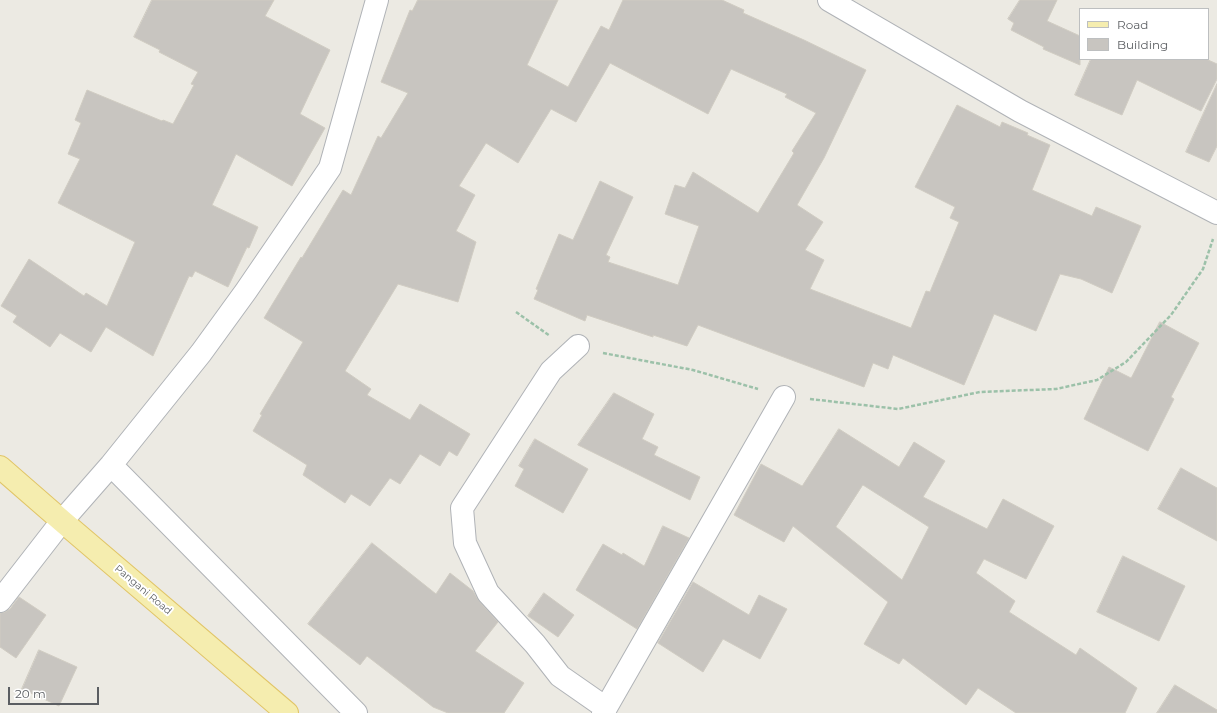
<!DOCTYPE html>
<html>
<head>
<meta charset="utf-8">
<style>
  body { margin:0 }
  #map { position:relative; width:1217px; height:713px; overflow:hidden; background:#eceae3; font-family:Montserrat,sans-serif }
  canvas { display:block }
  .legend { position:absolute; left:1079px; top:8px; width:130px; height:52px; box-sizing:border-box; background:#fff; border:1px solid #bdbfc0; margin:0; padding:5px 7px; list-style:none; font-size:12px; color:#5b5e62 }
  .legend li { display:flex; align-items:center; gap:8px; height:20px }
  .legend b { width:20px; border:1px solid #bdbfc0 }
  .scale { position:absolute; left:8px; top:687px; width:91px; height:18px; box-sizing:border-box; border:2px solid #5b5e62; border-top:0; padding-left:5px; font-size:12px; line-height:14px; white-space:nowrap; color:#5b5e62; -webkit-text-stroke:3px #fff; paint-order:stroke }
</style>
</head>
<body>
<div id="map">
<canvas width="1217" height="713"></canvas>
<ul class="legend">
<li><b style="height:5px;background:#f5edaf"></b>Road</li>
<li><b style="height:11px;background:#c8c5c0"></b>Building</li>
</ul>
<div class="scale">20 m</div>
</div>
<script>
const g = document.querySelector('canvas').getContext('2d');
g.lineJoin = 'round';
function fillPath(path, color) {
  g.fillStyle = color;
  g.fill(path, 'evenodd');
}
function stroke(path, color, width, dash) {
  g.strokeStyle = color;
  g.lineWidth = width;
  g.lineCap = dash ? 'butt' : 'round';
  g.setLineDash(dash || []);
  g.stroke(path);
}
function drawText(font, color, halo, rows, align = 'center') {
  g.font = font + ' Montserrat,sans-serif';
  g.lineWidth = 4;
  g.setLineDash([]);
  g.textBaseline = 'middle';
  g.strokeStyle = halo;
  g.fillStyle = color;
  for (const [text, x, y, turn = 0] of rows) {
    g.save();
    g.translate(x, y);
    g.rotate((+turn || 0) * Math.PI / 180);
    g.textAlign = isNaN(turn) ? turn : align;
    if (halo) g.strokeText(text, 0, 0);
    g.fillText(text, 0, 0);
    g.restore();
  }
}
const building = new Path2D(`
  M152 0H274L265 16 330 50 300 114 325 128 292 186 236 154 212 205 258 227 249 248 247 247 228 287 195 271 192 277 189 276 153 356 106 327 91 352 60 333 50 347 13 322 17 316 1 306 29 259 84 296 86 293 107 306 135 242 58 203 80 159 68 154 81 123 75 120 87 90 162 121 163 120 173 124 194 85 191 84 198 72 159 52 160 50 134 37Z
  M418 0H558L527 65 568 87 601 26 609 30 623 0H722L744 10 743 13 804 40 866 70 824 158 797 205 823 222 805 250 824 260 810 289 911 328 926 291 930 292 959 222 950 218 955 207 915 187 957 105 1000 127 1002 122 1028 133 1027 135 1050 145 1032 190 1092 216 1096 207 1141 226 1112 293 1081 279 1060 274 1036 331 994 314 964 385 893 355 888 369 873 363 864 387 698 325 687 346 653 335V337L587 315 585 321 534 299 538 290 536 289 559 234 573 240 600 181 633 197 606 255 610 257 608 262 678 285 699 226 665 214 675 185 685 188 693 172 758 213 794 153 792 151 816 113 785 97 787 94 731 69 708 114 610 63 576 122 551 109 518 163 486 143 459 186 475 195 456 231 476 242 458 302 398 284 345 371 371 389 367 395 410 420 420 404 470 434 457 456 449 451 440 466 420 454 400 484 390 478 370 506 351 494 345 503 303 475 307 465 253 431 262 415 260 414 303 342 264 318 301 257 302 258 343 190 351 195 378 136 381 138 408 93 381 82 410 10 412 11Z
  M1020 0H1057L1047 21 1080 36V65L1043 49 1044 47 1011 30 1014 23 1008 19Z
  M1091 59H1206L1217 64V79L1201 111 1137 80 1122 115 1075 95Z
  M1217 84V146L1209 162 1186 152Z
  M1160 322 1199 343 1171 397 1174 399 1148 451 1084 419 1109 367 1131 378Z
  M614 393 654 414 642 439 658 447 654 455 700 477 690 500 578 445Z
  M839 429 899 467 914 442 945 461 923 497 987 529 1003 499 1054 526 1026 579 984 559 976 573 1015 601 1009 612 1076 655 1080 648 1137 688 1125 713H1016L978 688 966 705 903 658 899 664 864 644 888 602 793 526 784 542 734 515 761 464 802 486ZM863 485 929 527 902 580 836 527Z
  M535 439 588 469 563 513 515 486 524 469 519 466Z
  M1181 468 1217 488V541L1158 509Z
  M663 526 689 538 637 629 576 590 603 544 622 555 623 553 644 566Z
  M372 543 436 594 450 573 473 591 479 601 498 622 475 651 524 683 504 713H448L433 707 367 656 360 665 308 624Z
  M1123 556 1185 586 1159 641 1097 612Z
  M693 582 749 615 759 595 787 609 760 659 723 639 703 672 658 643Z
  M544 593 574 615 558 637 528 616Z
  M19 597 46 615 16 658 0 647V613L5 612 10 609Z
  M39 650 77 667 59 706 22 689Z
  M1175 685 1217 710V713H1157Z`);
fillPath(building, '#c8c5c0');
stroke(building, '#d0ccc2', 1);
const minor = new Path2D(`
  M829 0 1020 111 1217 213
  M578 346 551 371 462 508 465 543 488 593 535 644 560 676 606 708
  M111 465 356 713
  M0 601 62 521 111 465 201 353 246 291 330 168 377 0
  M603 713 784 397`);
const major = new Path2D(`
  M0 467 62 521 287 713`);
stroke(minor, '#b0b3b7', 24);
stroke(major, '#e1c567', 24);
stroke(new Path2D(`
  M516 312 550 336
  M603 353 693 370 758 389
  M810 399 898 409 980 392 1056 389 1097 380 1126 362 1171 315 1203 269 1213 239`), '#9cc1a9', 2.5, [4, 2]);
stroke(minor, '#fff', 22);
stroke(major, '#f5edaf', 22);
drawText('10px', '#5b5e62', '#fff', [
  ["Pangani Road",143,590,40]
]);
</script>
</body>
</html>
